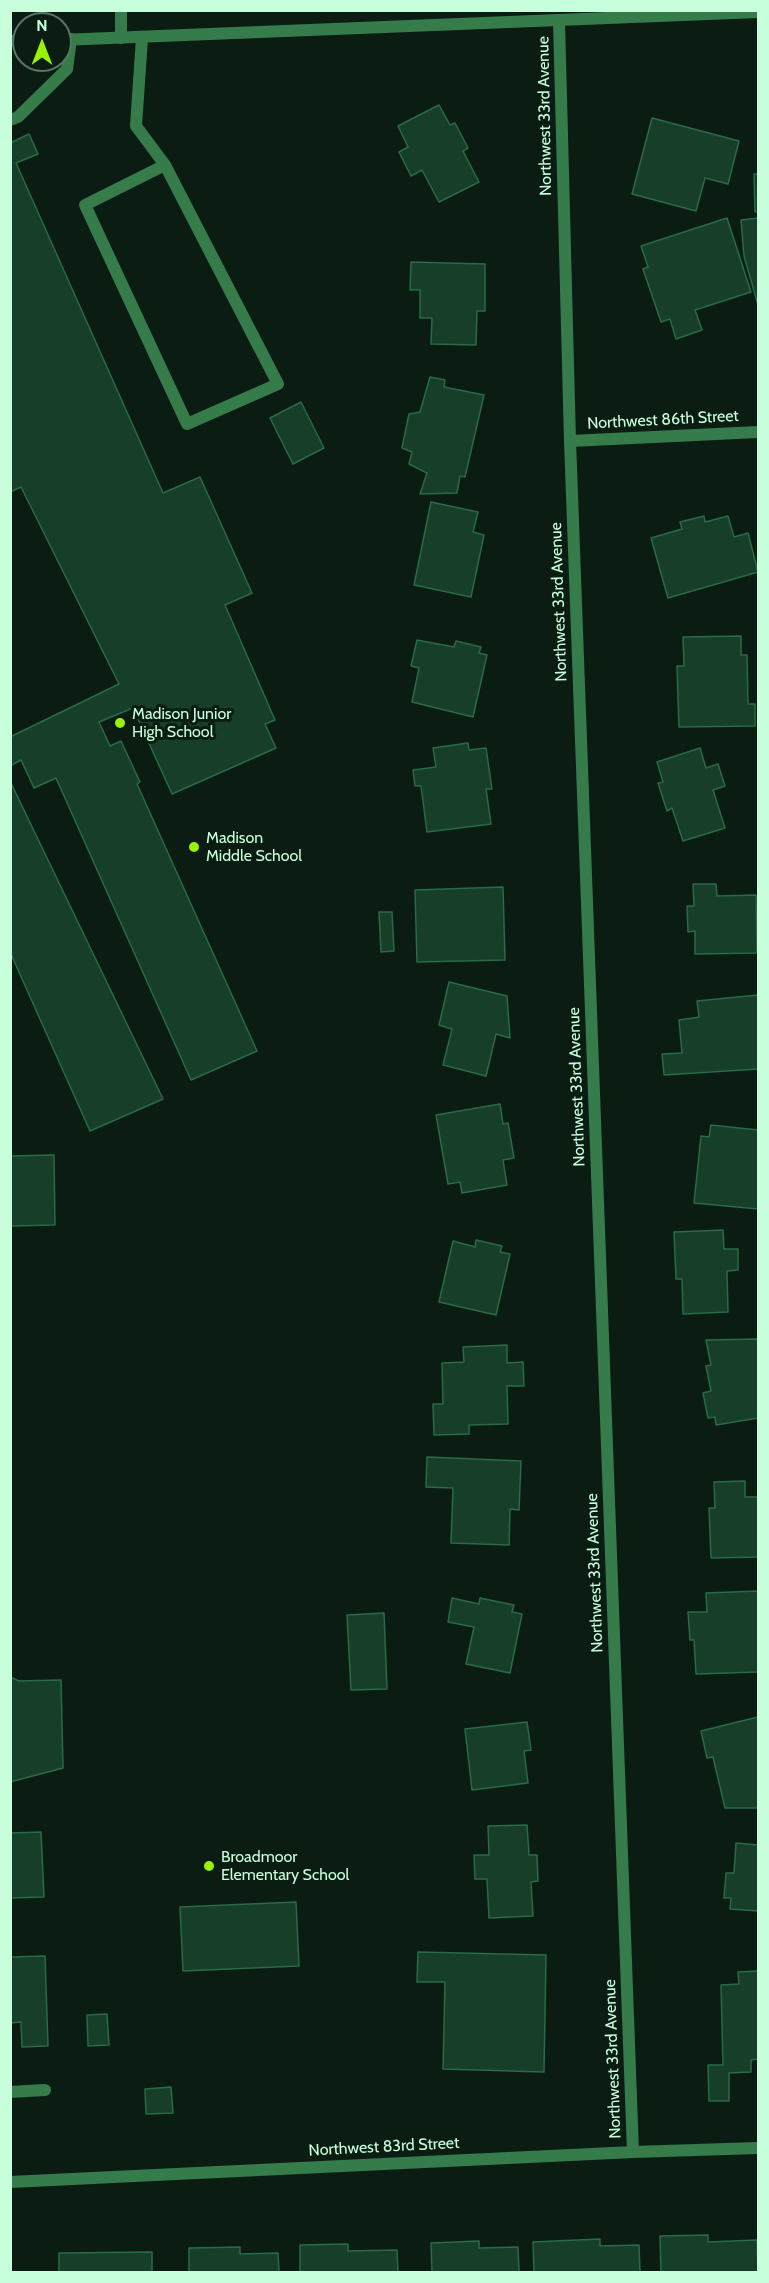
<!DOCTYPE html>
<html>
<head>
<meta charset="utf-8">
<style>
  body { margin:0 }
  #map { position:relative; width:769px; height:2283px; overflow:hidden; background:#0b1d13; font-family:Cabin,sans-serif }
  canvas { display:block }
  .frame { position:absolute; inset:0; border:12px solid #c7ffdc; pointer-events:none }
  .north { position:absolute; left:12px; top:12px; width:60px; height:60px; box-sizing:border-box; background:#0b1d13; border:2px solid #567763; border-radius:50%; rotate:0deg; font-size:16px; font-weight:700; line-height:24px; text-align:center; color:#c7ffdc }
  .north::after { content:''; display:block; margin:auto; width:21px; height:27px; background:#99f200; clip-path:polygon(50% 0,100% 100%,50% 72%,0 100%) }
</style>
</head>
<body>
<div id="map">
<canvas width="769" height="2283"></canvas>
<div class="frame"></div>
<div class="north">N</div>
</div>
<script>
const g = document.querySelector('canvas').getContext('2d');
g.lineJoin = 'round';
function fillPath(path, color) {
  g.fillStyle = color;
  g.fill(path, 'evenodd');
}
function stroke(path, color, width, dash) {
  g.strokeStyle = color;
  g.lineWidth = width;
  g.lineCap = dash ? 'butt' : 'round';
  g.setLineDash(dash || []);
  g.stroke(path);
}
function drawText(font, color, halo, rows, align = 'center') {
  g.font = font + ' Cabin,sans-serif';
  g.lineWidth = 6;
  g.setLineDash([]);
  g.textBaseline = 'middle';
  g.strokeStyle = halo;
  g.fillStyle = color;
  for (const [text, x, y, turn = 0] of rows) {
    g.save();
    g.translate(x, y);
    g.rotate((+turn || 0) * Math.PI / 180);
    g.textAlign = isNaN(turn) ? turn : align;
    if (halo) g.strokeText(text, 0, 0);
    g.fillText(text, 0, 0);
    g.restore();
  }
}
const building = new Path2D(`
  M439 105 450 125 455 123 468 148 463 151 479 182 439 202 422 170 411 176 399 152 408 147 398 126Z
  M652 118 739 141 728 184 705 178 696 211 632 194Z
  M29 134 38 154 16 163 163 493 200 477 252 593 225 605 275 720 265 724 276 748 172 794 133 708 99 722 110 746 121 741 140 782 137 784 257 1051 191 1080 56 778 34 788 21 760 10 766V737L119 684 21 487 10 492V143Z
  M754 174H758V212H755Z
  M727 218 751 292 695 310 702 330 676 339 670 319 661 322 643 269 648 267 641 246Z
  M758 218V305L744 256 741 220Z
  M411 262 485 264V311H477L476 345 431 344 432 318H420V290H410Z
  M430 377 445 380 444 387 484 395 465 477 460 476 457 493 420 494 427 473 409 464 412 452 402 448 409 414 420 412Z
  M301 402 324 448 293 464 270 418Z
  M431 502 478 512 473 532 484 535 471 597 414 585Z
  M704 516 705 522 728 516 734 537 748 533 758 572 668 598 651 538 682 529 680 522Z
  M741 636V655H747L748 704H755V726L679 727 677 666H684L683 637Z
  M417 640 454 647 456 641 481 647 479 653 487 655 473 717 412 702 419 668 411 666Z
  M468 743 469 750 486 748 492 789H486L491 824 427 832 421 786H415L413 770 436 767 433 748Z
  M700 748 706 768 718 764 725 786 713 790 725 828 683 841 672 808 667 811 658 783 663 782 657 762Z
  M10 781 163 1099 90 1131 10 952Z
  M693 884H716L717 896 756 895 757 953 695 954V931L688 932 687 906H694Z
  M503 887 505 960 417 962 415 890Z
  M379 912H392L394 951 381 952Z
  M449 982 507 996 510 1038 496 1034 486 1076 443 1065 452 1029 439 1025Z
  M758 995V1069L664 1075 662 1054 682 1053 679 1020 699 1017 697 1001Z
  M500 1104 503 1124 508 1123 514 1158 503 1160 507 1185 462 1193 460 1182 448 1184 436 1115Z
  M711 1125 758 1130V1209L694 1203 701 1136 709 1137Z
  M54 1155 55 1225 10 1226V1156Z
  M723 1230 724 1249H738V1270L727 1271 728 1312 683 1314 682 1279H676L674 1232Z
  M476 1240 502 1246 500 1252 510 1254 496 1315 439 1302 453 1241 475 1247Z
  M758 1339V1418L716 1425 715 1417 708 1418 703 1393 711 1391 706 1366 711 1365 706 1340Z
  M507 1345V1363L523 1362 524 1386H507L508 1424 469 1425V1434L434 1435 433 1404H443L442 1363 464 1362 463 1347Z
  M427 1457 521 1461 519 1510 510 1509 509 1545 451 1543 453 1488 426 1487Z
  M745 1481V1497H758V1557L711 1558 709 1508H715L714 1482Z
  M758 1591V1672L696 1674 694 1640H690L688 1612H707L706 1593Z
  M452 1598 479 1604 480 1598 514 1605 512 1612 522 1614 510 1673 466 1664 474 1627 448 1622Z
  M384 1613 387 1689 351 1690 347 1615Z
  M10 1677 19 1681 61 1680 63 1768 10 1782Z
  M758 1717V1808H725L713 1757 707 1758 701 1731Z
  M527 1722 531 1750 524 1751 528 1783 472 1790 465 1729Z
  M527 1825 529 1855H537L538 1881 531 1882 533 1916 489 1918 487 1879H475L474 1855H489L488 1826Z
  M41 1832 44 1897 10 1898V1833Z
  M736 1843 758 1845V1911L730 1909 731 1898H724L726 1873H734Z
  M296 1902 299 1966 183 1971 180 1907Z
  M418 1952 546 1955 544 2072 443 2069 445 1982H417Z
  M45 1956 48 2046 22 2047 21 2022 10 2023V1957Z
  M758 1971V2059L751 2060V2072L729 2073V2101H709L708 2065H723L721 1985 739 1984 738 1972Z
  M107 2014 109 2045 88 2046 87 2015Z
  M171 2087 173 2113 146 2114 145 2089Z
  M708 2235V2242L757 2240 758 2272H661L660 2236Z
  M600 2239V2246L639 2245 640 2272H534L533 2242Z
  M479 2241V2248L518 2247 519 2272H432L431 2243Z
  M348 2244V2251L397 2250 398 2272H300V2245Z
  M240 2247V2254L278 2253 279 2272H189V2248Z
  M152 2252V2272H59V2253Z`);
fillPath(building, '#173e29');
stroke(building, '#296a47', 1.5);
stroke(new Path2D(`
  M142 38 136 126 165 165 278 384 187 424 85 205 165 165
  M10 120 18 117 67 69 71 39
  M10 2092 45 2090`), '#367c4b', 12);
stroke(new Path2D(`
  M121 10V38
  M559 21 570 441 633 2152
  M570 441 758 432
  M10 2182 633 2152 758 2148`), '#367c4b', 12);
stroke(new Path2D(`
  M60 40 758 12
  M10 41H24`), '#367c4b', 12);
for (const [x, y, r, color] of [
  [120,723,6,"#99f200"],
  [194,847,6,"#99f200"],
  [209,1866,6,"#99f200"]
]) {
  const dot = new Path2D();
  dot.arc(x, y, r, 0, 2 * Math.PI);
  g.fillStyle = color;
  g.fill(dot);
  stroke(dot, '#0b1d13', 2);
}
drawText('16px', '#c7ffdc', '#0b1d13', [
  ["Northwest 33rd Avenue",545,116,-91],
  ["Northwest 86th Street",663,420,-3],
  ["Northwest 33rd Avenue",559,602,-92],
  ["Northwest 33rd Avenue",577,1087,-92],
  ["Northwest 33rd Avenue",595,1573,-92],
  ["Northwest 33rd Avenue",613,2059,-92],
  ["Northwest 83rd Street",384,2147,-3]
]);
drawText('16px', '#c7ffdc', '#0b1d13', [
  ["Madison Junior",132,714],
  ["High School",132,732],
  ["Madison",206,838],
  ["Middle School",206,856],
  ["Broadmoor",221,1857],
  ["Elementary School",221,1875]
], 'left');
</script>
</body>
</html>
